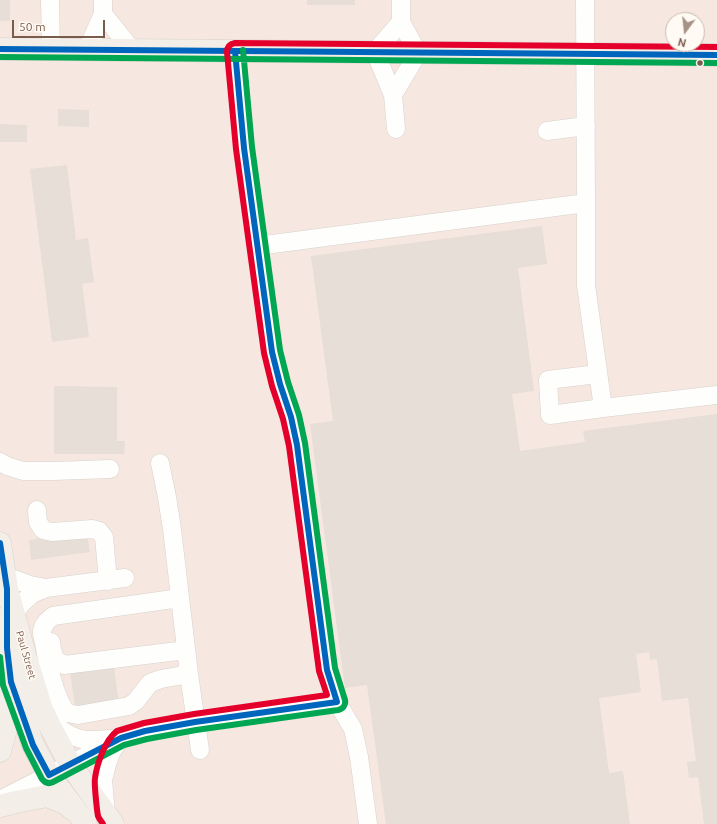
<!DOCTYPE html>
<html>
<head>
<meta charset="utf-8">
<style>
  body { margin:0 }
  #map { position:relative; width:717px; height:824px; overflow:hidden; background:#f9f5f0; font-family:Ubuntu,sans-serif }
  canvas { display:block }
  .north { position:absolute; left:665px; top:12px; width:40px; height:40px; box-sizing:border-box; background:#fffaf3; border:1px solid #cabbb1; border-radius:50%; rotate:195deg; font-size:11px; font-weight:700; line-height:16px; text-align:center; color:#7a5c4d }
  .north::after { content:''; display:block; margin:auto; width:14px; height:18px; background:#a69286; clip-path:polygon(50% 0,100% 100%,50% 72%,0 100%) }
  .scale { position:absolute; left:12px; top:20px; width:93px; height:18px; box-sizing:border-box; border:2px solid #7a5c4d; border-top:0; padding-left:5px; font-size:12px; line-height:14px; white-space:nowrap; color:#7a5c4d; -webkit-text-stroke:3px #fffaf3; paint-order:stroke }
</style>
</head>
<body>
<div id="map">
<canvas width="717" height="824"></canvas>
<div class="north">N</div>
<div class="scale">50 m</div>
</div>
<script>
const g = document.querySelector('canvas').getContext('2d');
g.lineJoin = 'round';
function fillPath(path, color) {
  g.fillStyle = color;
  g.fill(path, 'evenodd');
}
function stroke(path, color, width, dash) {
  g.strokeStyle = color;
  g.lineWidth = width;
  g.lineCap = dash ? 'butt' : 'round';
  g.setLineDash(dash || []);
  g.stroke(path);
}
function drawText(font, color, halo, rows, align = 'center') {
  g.font = font + ' Ubuntu,sans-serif';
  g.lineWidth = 3;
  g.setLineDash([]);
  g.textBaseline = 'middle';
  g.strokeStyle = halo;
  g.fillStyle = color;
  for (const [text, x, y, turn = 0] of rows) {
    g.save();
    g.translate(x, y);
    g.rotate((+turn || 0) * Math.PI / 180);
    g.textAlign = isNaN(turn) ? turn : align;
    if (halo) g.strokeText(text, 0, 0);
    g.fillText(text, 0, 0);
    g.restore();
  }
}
fillPath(new Path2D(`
  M0 0H717V824H0ZM673 20H697V44H673Z`), '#f6e8e1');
fillPath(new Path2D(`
  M0 0H10V21H0Z
  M307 0H355V5H307Z
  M58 109 89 110V127L58 126Z
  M0 124 27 125V142H0Z
  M67 165 76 240 88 238 94 282 82 284 89 337 52 342 30 169Z
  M542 226 547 264 518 268 534 391 512 394 520 451 585 442 583 431 717 414V824H704L698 777 689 778 687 762 696 761 688 698 662 701 657 659 650 660 649 652 636 654 641 692 599 698 609 773 623 771 630 824H386L367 685 345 688 310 424 333 421 311 256Z
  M54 386 117 387V441H125L124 454H54Z
  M87 533 90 552 31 560 29 540Z
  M114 667 119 704 75 706 70 672Z`), '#e6ded7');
const minor = new Path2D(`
  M50 0 51 50
  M585 0 586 203V285L603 408 717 395
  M103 14 132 50
  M87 50 103 14V0
  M235 51 244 148 272 352 280 384 291 417 297 445 327 670 337 702 353 729 359 757 368 824
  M393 95 418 53 401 22V0
  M396 129 393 95 375 52 401 22
  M547 131 586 126
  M257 246 586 203
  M598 374 548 380 550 415 603 408
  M0 462 7 466 23 471H54L110 469
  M160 463 167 497 172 529 189 674 200 750
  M37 510 38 522 43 530 52 532 92 529 99 531 104 537 108 581
  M5 576 30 585 46 588 125 578
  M180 598 53 616C48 620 43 624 42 631 42 634 43 639 44 643 47 662 55 699 67 713L78 715 129 706 136 701 150 683 161 679 189 674
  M14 615 21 604 32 594 46 588
  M51 642 52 649 55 659 64 665 186 650
  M47 717C58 728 71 739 88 740 97 740 106 739 114 739
  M0 800 121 738 145 731 195 722 337 702
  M106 814 103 780 108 761 112 751 121 738`);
const major = new Path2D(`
  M0 49 717 55
  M0 543 7 589 25 655 43 713 70 764 113 824
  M7 617V648L11 682 33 745 49 775 86 824
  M0 751 8 722 10 693
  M0 806 16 802 47 796 65 803 72 809`);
stroke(minor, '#d7d1cb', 19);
stroke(major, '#dad1cc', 23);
stroke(minor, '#fefefd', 18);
stroke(major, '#f3eee8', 22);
stroke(new Path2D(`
  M0 49 717 55
  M0 543 7 589V648L11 682 33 745 49 775 121 738 145 731 195 722 337 702 327 670 297 445 291 417 280 384 272 352 244 148 235 51`), '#0065bd', 6);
stroke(new Path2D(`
  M0 57 717 63
  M0 657 3 685 26 748 42 779C45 783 49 784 53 782L124 745 147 739 196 730 338 710C343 709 346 705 345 700L335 668 305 443 299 415 288 382 280 350 252 147 243 50`), '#00a651', 6);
stroke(new Path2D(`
  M103 824C102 822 99 819 98 816 97 811 94 784 95 778 97 764 105 740 117 731L144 723 194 714 327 695 319 671 289 446 283 419 272 386 264 353 236 149 227 52C227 47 230 44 235 43L717 47`), '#e4002b', 6);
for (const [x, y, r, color] of [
  [700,63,3.5,"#7a5c4d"]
]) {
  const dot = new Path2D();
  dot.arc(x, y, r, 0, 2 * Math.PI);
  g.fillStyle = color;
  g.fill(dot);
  stroke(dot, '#fffaf3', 1.5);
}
drawText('10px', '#7a5c4d', '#fffaf3', [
  ["Paul Street",26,655,74]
]);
</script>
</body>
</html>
